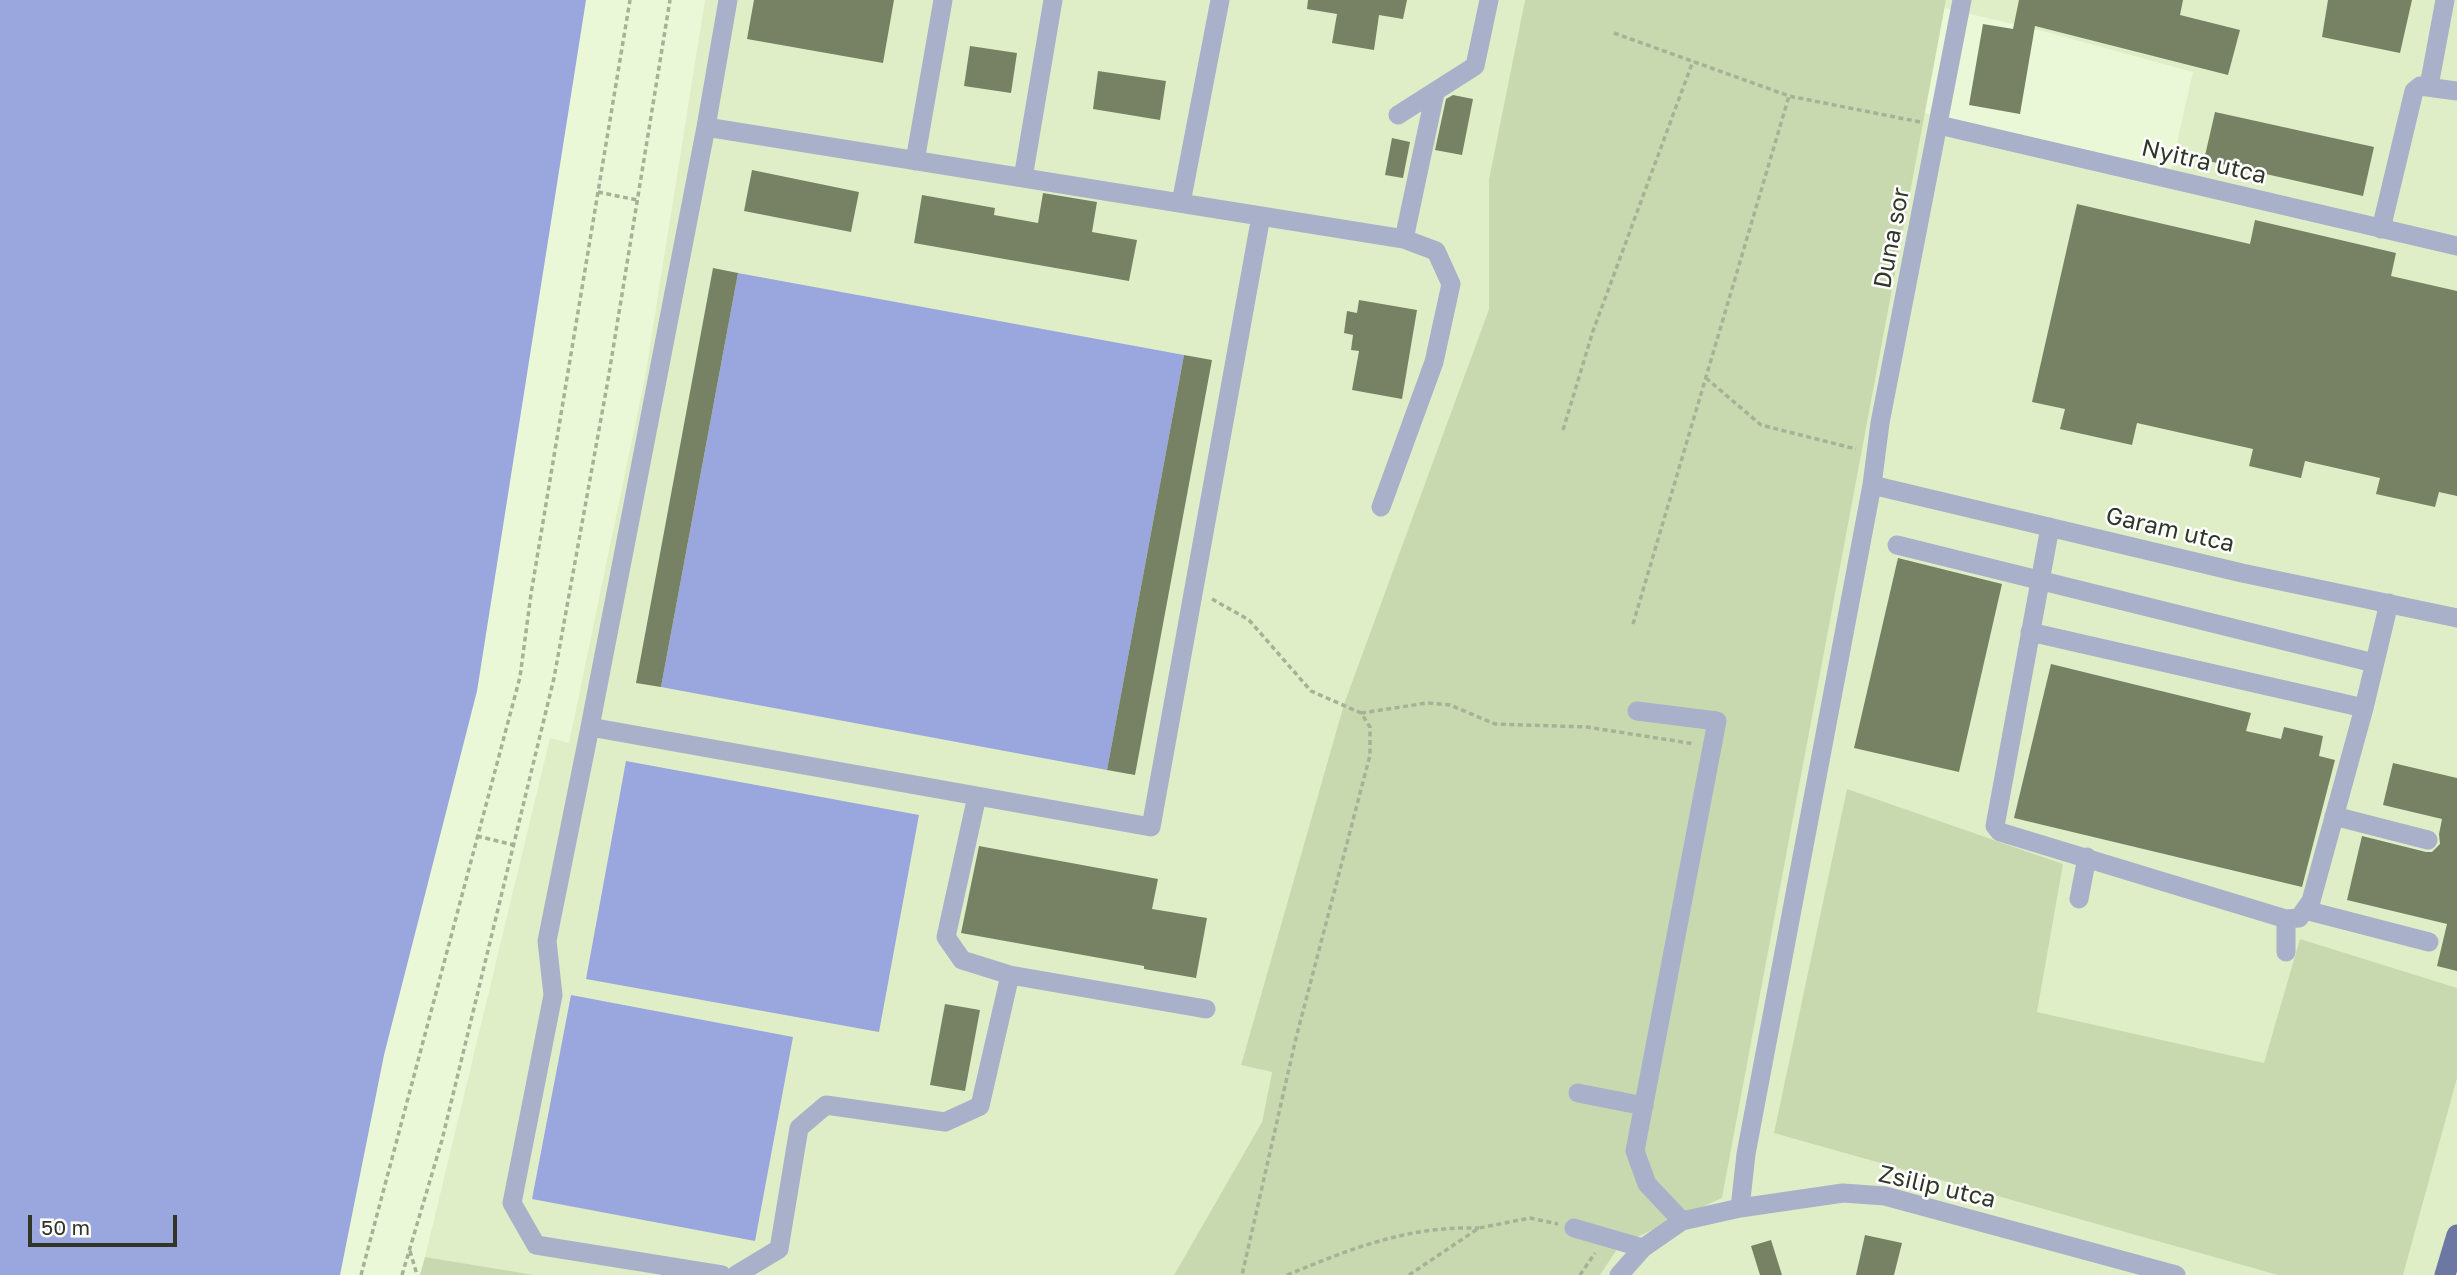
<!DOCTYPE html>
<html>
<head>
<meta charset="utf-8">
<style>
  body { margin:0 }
  #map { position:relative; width:2457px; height:1275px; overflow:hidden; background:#ebf8d7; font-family:"Golos Text",sans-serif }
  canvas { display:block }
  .scale { position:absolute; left:28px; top:1215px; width:149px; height:32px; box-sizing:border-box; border:4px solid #313629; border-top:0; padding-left:9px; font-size:21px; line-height:24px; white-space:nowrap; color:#313629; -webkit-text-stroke:5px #fff; paint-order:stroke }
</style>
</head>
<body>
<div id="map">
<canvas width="2457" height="1275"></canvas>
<div class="scale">50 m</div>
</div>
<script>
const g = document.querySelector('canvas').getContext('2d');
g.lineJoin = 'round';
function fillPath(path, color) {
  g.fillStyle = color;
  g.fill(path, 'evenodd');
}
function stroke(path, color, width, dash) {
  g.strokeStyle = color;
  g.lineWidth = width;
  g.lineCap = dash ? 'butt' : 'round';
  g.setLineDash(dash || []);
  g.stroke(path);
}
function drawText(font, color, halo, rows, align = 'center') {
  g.font = font + ' "Golos Text",sans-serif';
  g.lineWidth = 5;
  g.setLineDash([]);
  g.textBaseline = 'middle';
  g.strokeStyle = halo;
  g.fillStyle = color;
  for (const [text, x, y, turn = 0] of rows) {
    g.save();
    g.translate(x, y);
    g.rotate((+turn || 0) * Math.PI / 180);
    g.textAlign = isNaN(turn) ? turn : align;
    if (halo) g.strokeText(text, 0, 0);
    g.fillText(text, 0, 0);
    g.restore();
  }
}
fillPath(new Path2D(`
  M705 0H1525L1489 179V309L1344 704 1241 1065 1272 1072 1262 1122 1174 1275H535L425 1257 550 738 569 743 645 377Z
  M1946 0H2457V1275H1600L1620 1245 1722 1198 1924 113 2171 169 2193 72 2046 32 1945 8Z`), '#dfeec7');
fillPath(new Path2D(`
  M1525 0H1946L1722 1198 1620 1245 1600 1275H1174L1262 1122 1272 1072 1241 1065 1344 704 1489 309V179Z
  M1847 789 2063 864 2037 1012 2264 1063 2300 939 2457 988V1078L2403 1275H2278L1774 1133Z
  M425 1257 535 1275H420Z`), '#c9d9af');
fillPath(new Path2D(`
  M0 0H586L477 691 384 1055 340 1275H0Z
  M738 273 1184 355 1107 770 661 687Z
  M626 761 919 815 879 1032 586 979Z
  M571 995 793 1037 755 1241 532 1199Z`), '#99a7de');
fillPath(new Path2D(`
  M754 0H894L883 63 747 39Z
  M1308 0H1407L1403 19 1379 15 1374 50 1332 43 1337 14 1307 9Z
  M2019 0H2183L2180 15 2240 30 2228 75 2035 26 2020 114 1969 105 1983 24 2013 29Z
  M2328 0H2412L2400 53 2322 37Z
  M970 46 1017 53 1011 93 964 86Z
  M1098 71 1166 81 1160 120 1093 109Z
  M1453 95 1473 99 1462 155 1435 150 1446 99Z
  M2215 112 2374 147 2363 196 2204 160Z
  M1392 138 1410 142 1403 178 1385 175Z
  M752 170 859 192 851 232 744 211Z
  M1043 193 1097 202 1092 232 1137 240 1129 281 914 243 922 195 995 208 994 215 1038 223Z
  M2077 204 2250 244 2255 220 2396 253 2391 276 2457 291V496L2439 492 2435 507 2376 494 2380 478 2305 461 2301 478 2249 466 2253 449 2137 423 2132 445 2060 429 2065 409 2032 402Z
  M713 268 738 273 661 687 636 683Z
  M1359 300 1417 310 1402 399 1352 390 1359 351 1351 350 1353 335 1344 333 1347 311 1357 313Z
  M1184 355 1212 360 1135 775 1107 770Z
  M1898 558 2002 584 1959 772 1854 748Z
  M2051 664 2251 713 2246 731 2281 739 2284 727 2323 736 2319 756 2335 760 2302 887 2014 818Z
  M2393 763 2457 778V971L2437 966 2447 924 2347 900 2362 836 2426 852H2432L2440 844 2439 834 2442 819 2383 805Z
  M979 846 1158 879 1152 909 1207 918 1196 978 1144 969V966L961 933Z
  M945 1004 980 1010 965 1091 930 1085Z
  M1865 1235 1902 1243 1894 1275H1856Z
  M1771 1240 1782 1275H1760L1751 1246Z`), '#778264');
stroke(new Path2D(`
  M1614 33 1789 96 1920 122
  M598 192 637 200
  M1706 378 1761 425 1856 449
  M1563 430 1593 331 1693 61
  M1212 599 1249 620 1311 691 1361 713 1370 727V755L1296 1038 1242 1275
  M1633 624 1789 96
  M1361 713 1427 703 1450 705 1495 724 1587 727 1695 744
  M477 836 514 845
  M410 1251 417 1275
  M361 1275 520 677 531 594 630 0
  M402 1275 442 1140 554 678 608 380 670 0
  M1287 1275C1353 1248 1407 1226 1479 1228
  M1409 1275 1479 1228 1530 1218 1558 1224
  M1580 1275 1595 1253`), '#a7b197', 3.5, [5, 3.5]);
stroke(new Path2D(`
  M2429 86 2445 0
  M1398 115 1475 66 1489 0
  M1939 125 2457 246
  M706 127 1404 239 1436 251 1451 284 1434 362 1381 507
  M915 161 943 0
  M1023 178 1053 0
  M1181 203 1220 0
  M2381 229 2414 91 2420 86 2457 91
  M1404 239 1435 93
  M1872 485 2242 573 2457 618
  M2050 527 1995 826 2000 832 2286 919 2299 918 2311 901 2364 708
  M1897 545 2374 663
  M2030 632 2364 708 2389 603
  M1637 711 1717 721 1635 1151 1647 1184 1682 1221
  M590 727 1151 827 1261 216
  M977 796 946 937 962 960 1010 975 1206 1009
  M2334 816 2428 840
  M2079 899 2087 857
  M2305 910 2429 942
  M2286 952V919
  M1578 1093 1644 1106
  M1740 1208 1746 1154 1872 485 1880 423 1962 0
  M1574 1228 1643 1248
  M722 1275 536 1245 512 1203 553 995 547 941 590 727 706 127 728 0
  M736 1275 779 1249 799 1128 826 1105 945 1122 980 1106 1010 975
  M1619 1275 1643 1248 1682 1221 1740 1208 1843 1193 1885 1196 2176 1275`), '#a9b0c9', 19);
stroke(new Path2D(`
  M2445 1275 2457 1235`), '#6c77a4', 21);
drawText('24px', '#313629', '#fff', [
  ["Nyitra utca",2204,162,13],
  ["Duna sor",1892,238,-79],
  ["Garam utca",2170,530,13],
  ["Zsilip utca",1937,1187,13]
]);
</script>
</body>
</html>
